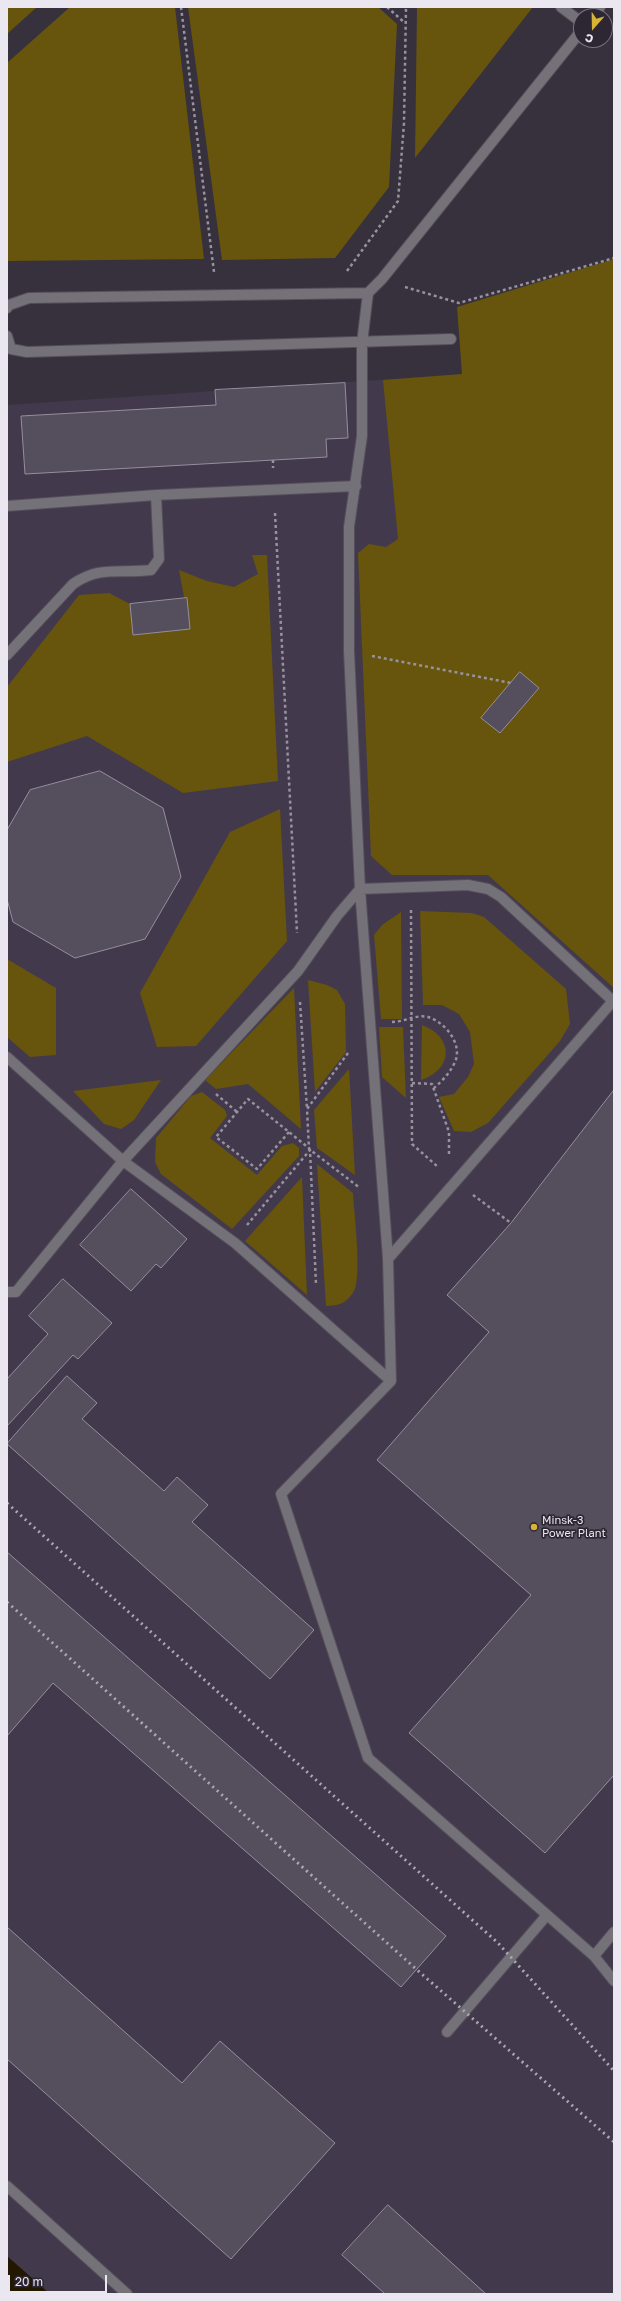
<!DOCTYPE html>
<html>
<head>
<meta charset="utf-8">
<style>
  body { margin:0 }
  #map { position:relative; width:621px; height:2301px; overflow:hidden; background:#37313e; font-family:"Golos Text",sans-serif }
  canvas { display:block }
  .frame { position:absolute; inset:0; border:8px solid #ebe7f0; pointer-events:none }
  .north { position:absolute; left:573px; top:8px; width:40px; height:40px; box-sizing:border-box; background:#2d2734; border:1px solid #79747f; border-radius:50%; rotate:200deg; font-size:11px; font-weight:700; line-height:16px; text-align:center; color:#ebe7f0 }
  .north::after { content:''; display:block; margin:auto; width:14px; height:18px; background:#d8b434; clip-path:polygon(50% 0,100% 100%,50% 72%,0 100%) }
  .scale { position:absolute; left:8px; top:2275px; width:99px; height:18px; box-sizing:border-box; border:2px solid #ebe7f0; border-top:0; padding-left:5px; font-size:12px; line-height:14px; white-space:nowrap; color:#ebe7f0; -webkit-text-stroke:3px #2d2734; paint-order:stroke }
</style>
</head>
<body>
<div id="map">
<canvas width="621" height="2301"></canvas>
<div class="frame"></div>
<div class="north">С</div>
<div class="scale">20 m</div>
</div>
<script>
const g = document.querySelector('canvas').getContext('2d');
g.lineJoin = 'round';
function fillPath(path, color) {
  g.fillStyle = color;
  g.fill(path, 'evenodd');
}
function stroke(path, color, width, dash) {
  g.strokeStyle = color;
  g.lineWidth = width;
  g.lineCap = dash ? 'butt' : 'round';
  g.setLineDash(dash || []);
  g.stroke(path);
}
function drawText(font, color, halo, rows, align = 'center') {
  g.font = font + ' "Golos Text",sans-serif';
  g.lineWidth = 3.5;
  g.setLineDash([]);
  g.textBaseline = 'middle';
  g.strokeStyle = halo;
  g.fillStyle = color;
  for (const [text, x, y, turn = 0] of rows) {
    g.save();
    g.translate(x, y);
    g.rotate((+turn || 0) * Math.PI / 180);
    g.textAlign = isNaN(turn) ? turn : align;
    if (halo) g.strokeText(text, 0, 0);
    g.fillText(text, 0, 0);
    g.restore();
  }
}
fillPath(new Path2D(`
  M614 326V2294H7V405L572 367Z`), '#43394d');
fillPath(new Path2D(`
  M7 7H37L7 34Z
  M70 7H175L204 259 7 261V63Z
  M188 7H378L397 24 389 187 335 258 222 260Z
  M417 7H533L415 158Z
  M614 259V988L488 875H392L371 856 358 553 369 544 386 547 398 539 383 380 462 374 457 307Z
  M252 555H267L278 781 183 793 87 736 7 762V687L79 595 109 593 130 604 134 635 190 629 179 570 207 581 234 587 258 574Z
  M280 809 287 941 196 1046 157 1047 140 993 230 832Z
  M420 911 472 913 484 917 566 989 570 1024 560 1041 488 1123 471 1132 454 1131 439 1097 454 1094 468 1077 474 1064 470 1032 459 1014 442 1005H423Z
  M401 912 402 1019H381L374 935 382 925Z
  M7 959 56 988V1055L30 1057 7 1037Z
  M308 980 327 985 337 990 345 1004 346 1052 315 1092Z
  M294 988 301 1129 248 1084 216 1089 205 1080Z
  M422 1025C454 1037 454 1069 421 1080Z
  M379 1027H403L406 1098 382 1077Z
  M349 1069 355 1175 317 1148 314 1110Z
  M161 1080 134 1120 121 1129 104 1124 73 1091Z
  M202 1092 225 1110 227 1116 210 1138 257 1175 282 1146 293 1143 299 1148V1156L232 1229 161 1174 155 1162 156 1138 191 1096Z
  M317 1164 353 1193C354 1212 362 1277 354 1291 347 1303 339 1306 326 1306Z
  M302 1177 307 1295 245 1241Z`), '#67540d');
fillPath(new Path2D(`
  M7 2256 50 2294H7Z`), '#221800');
const building = new Path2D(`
  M345 383 348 438 326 439 327 457 25 474 21 416 216 405 215 390Z
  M187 598 190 629 133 635 130 604Z
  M520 672 539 688 500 733 481 718Z
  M100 771 163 808 181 877 145 939 75 958 13 922 7 899V830L30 790Z
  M614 1090V1775L545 1853 409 1733 531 1595 377 1460 489 1332 447 1295 511 1223Z
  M131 1189 187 1239 161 1268 156 1264 131 1291 80 1245Z
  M63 1279 112 1323 78 1359 73 1355 7 1426V1379L48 1334 29 1316Z
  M67 1376 97 1403 82 1419 164 1491 177 1477 208 1505 192 1522 314 1630 270 1679 7 1444Z
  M7 1552 446 1936 401 1987 53 1683 7 1736Z
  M7 1927 182 2083 220 2041 335 2143 231 2259 7 2059Z
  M388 2205 486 2294H385L342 2255Z`);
fillPath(building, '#554e5d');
stroke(building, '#958e9e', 1);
const minor = new Path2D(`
  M561 7 581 22
  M593 16 600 7
  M581 31 382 279 368 293 362 343V436L349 527V651L360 889 388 1259 391 1381 281 1494 368 1758 594 1956 614 1932
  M7 308 9 305 29 298 368 293
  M7 336 11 349 27 352 451 339
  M7 506 156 495 356 486
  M7 655 73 584C101 565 120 574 151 570L159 559 156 495
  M7 1057 123 1161 16 1292H7
  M388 1259 613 1001
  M391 1381 235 1243 123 1161 298 971 337 916 360 889 468 885 488 889 501 897 614 1002
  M594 1956 614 1981
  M447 2032 547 1915
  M7 2186 127 2294`);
stroke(minor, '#544e5a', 12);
stroke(new Path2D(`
  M181 7 214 272
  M387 7 405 23
  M347 271 398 201 404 123 406 7
  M405 287 459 303 614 258
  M273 460V468
  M275 513 297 933
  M372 656 511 683
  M411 910 412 1144 438 1167
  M300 1002 307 1109
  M392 1022C404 1022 417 1014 428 1017 445 1022 463 1044 455 1062 450 1073 442 1081 434 1088
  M348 1053 307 1109 309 1149 360 1188
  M412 1083 432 1084 449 1132V1154
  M216 1094 237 1112
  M289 1132 257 1169 216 1137 248 1099 310 1149
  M473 1195 511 1223
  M247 1225 310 1150 316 1284`), '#97929d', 2.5, [3, 3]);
stroke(minor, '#747178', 10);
stroke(new Path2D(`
  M7 1503 498 1943 614 2071
  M7 1602 416 1969 614 2142`), '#aca8b2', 3, [2, 4]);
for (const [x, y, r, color] of [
  [534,1527,4,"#d8b434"]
]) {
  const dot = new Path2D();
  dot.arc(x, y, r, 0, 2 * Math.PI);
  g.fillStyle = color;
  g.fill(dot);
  stroke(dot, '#2d2734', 1.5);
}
drawText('11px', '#ebe7f0', '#2d2734', [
  ["Minsk-3",542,1521],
  ["Power Plant",542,1534]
], 'left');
</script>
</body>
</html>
